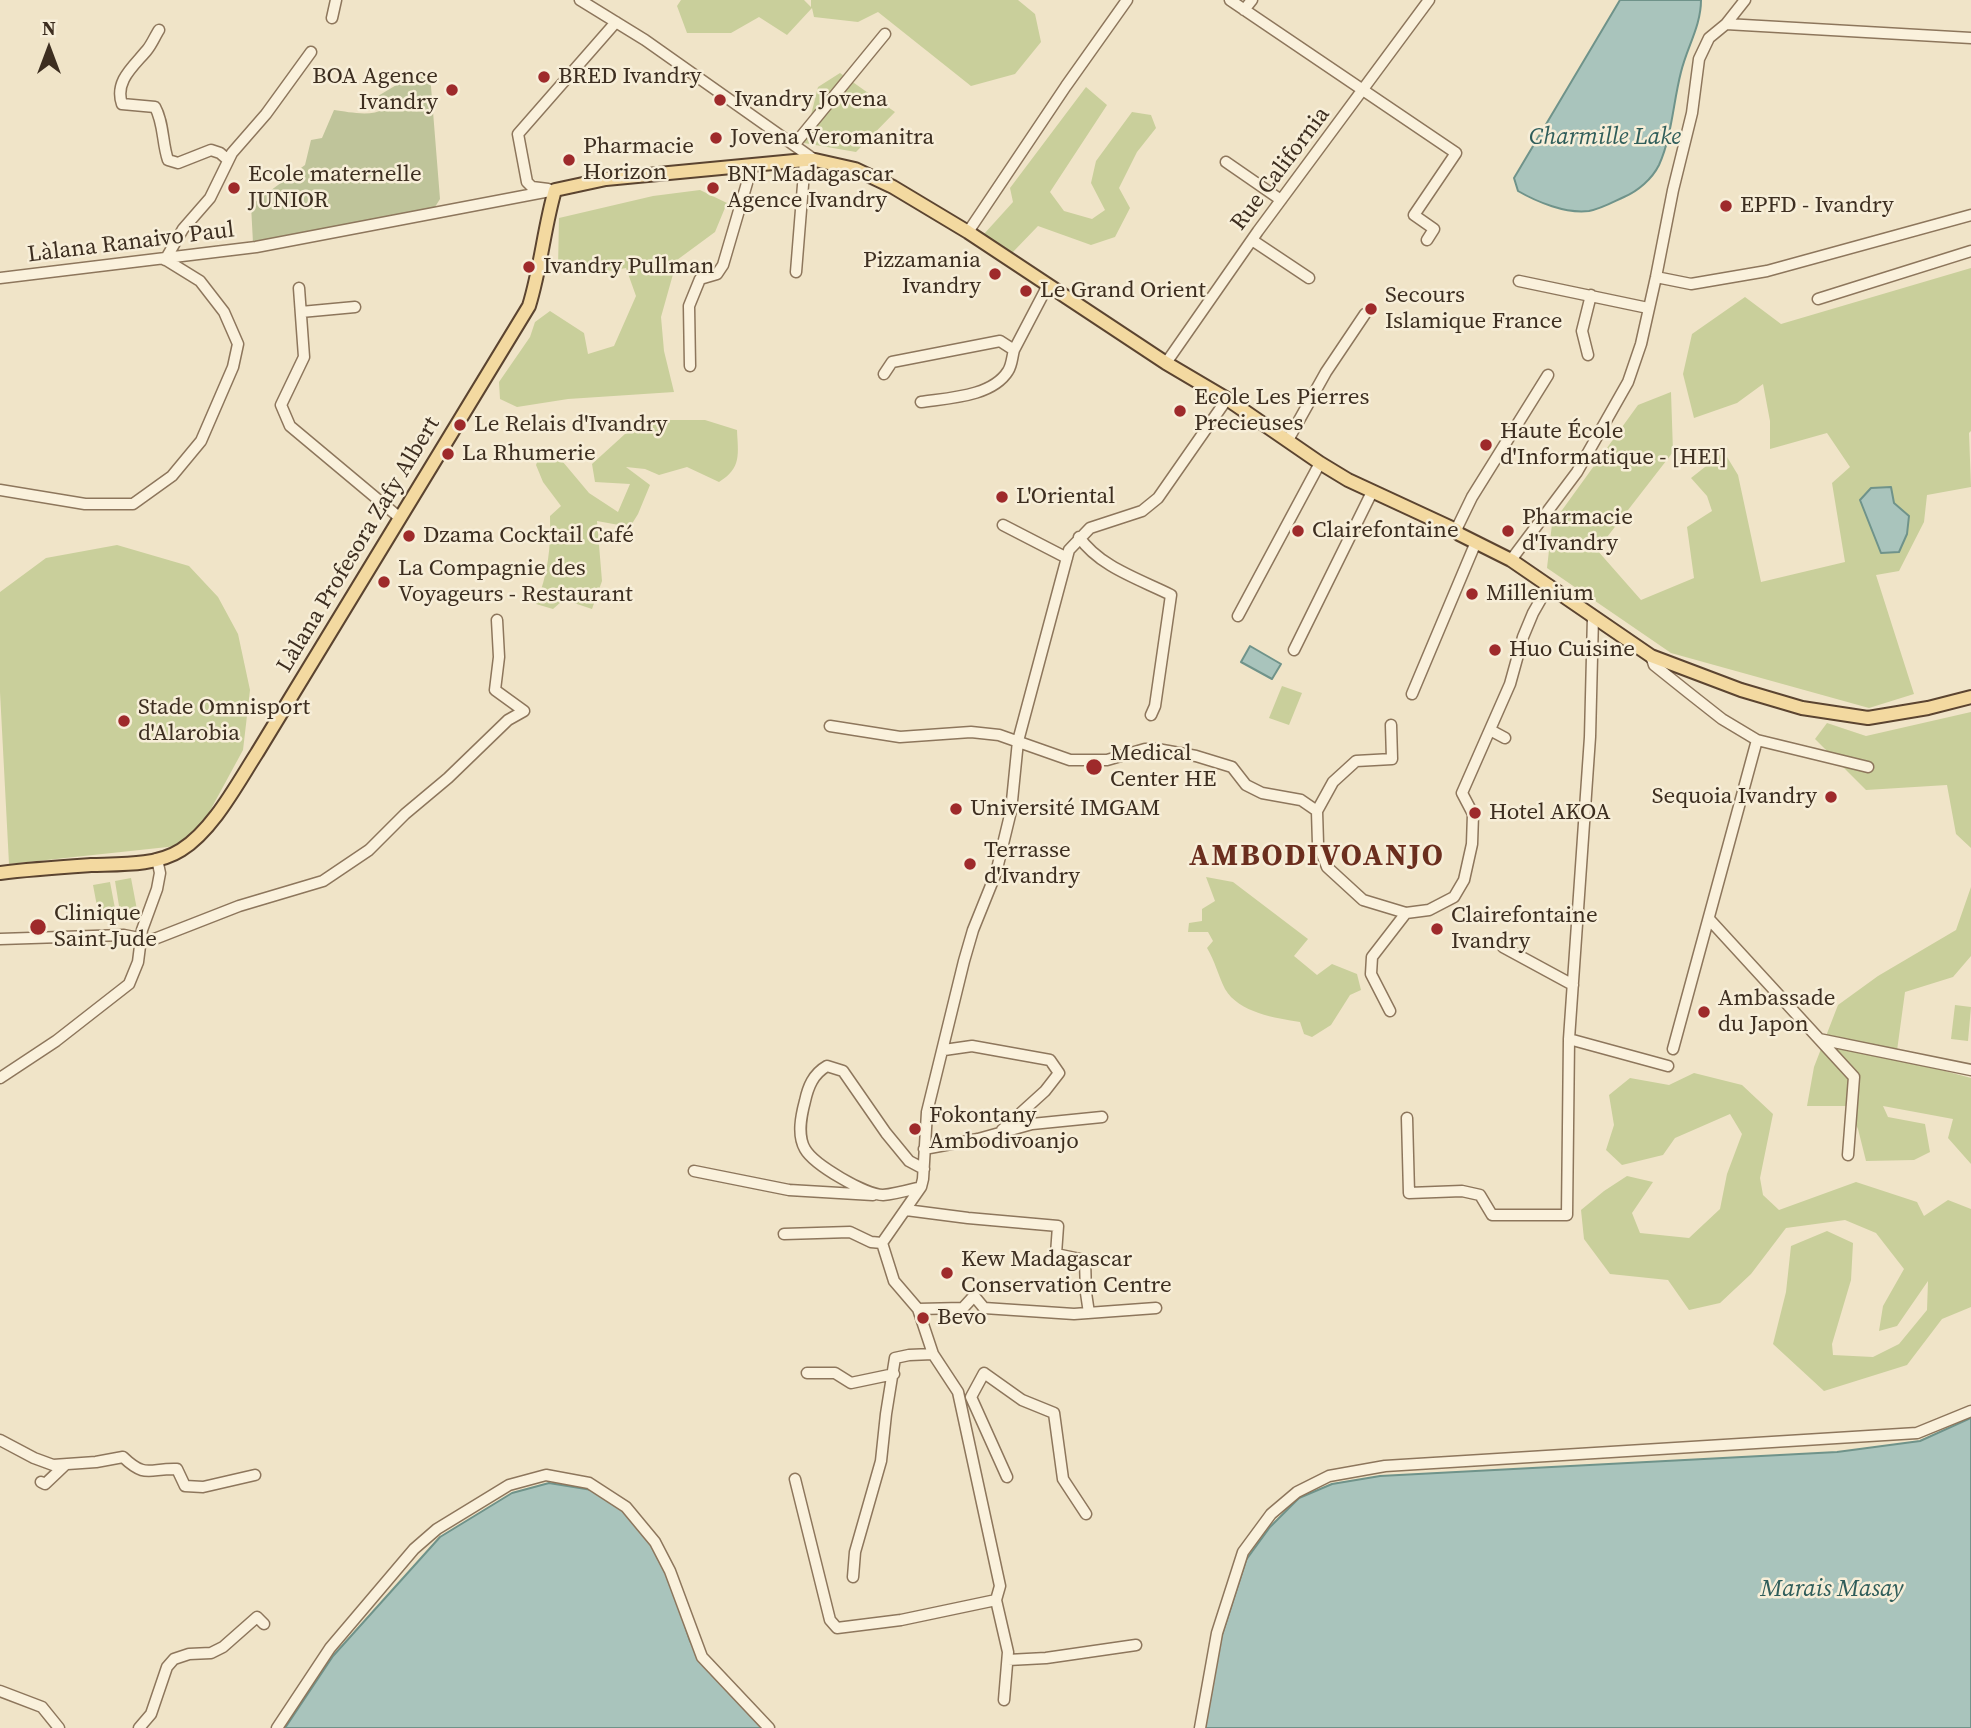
<!DOCTYPE html>
<html>
<head>
<meta charset="utf-8">
<style>
  body { margin:0 }
  #map { position:relative; width:1971px; height:1728px; overflow:hidden; background:#f0e4c8; font-family:"Source Serif 4",serif }
  canvas { display:block }
  .north { position:absolute; left:14px; top:14px; width:70px; height:70px; -webkit-text-stroke:5px #f7eed8; paint-order:stroke; rotate:0deg; font-size:19px; font-weight:700; line-height:28px; text-align:center; color:#3d2e20 }
  .north::after { content:''; display:block; margin:auto; width:24px; height:32px; background:#3d2e20; clip-path:polygon(50% 0,100% 100%,50% 72%,0 100%) }
</style>
</head>
<body>
<div id="map">
<canvas width="1971" height="1728"></canvas>
<div class="north">N</div>
</div>
<script>
const g = document.querySelector('canvas').getContext('2d');
g.lineJoin = 'round';
function fillPath(path, color) {
  g.fillStyle = color;
  g.fill(path, 'evenodd');
}
function stroke(path, color, width, dash) {
  g.strokeStyle = color;
  g.lineWidth = width;
  g.lineCap = dash ? 'butt' : 'round';
  g.setLineDash(dash || []);
  g.stroke(path);
}
function drawText(font, color, halo, rows, align = 'center') {
  g.font = font + ' "Source Serif 4",serif';
  g.lineWidth = 5;
  g.setLineDash([]);
  g.textBaseline = 'middle';
  g.strokeStyle = halo;
  g.fillStyle = color;
  for (const [text, x, y, turn = 0] of rows) {
    g.save();
    g.translate(x, y);
    g.rotate((+turn || 0) * Math.PI / 180);
    g.textAlign = isNaN(turn) ? turn : align;
    if (halo) g.strokeText(text, 0, 0);
    g.fillText(text, 0, 0);
    g.restore();
  }
}
fillPath(new Path2D(`
  M681 0H804L811 7V0H1018L1035 14 1041 42 1015 74 971 86 878 12 858 22 814 17 812 8 787 35 759 17 731 33H687L677 6Z
  M840 73 895 112 856 152 804 143 818 87Z
  M1086 87 1107 105 1050 192 1064 211 1092 219 1105 210 1091 183 1096 161 1132 112 1151 115 1156 128 1137 152 1119 188 1130 208 1115 237 1091 245 1038 226 1012 253 984 234 1013 202 1010 188Z
  M700 190 727 203 715 232 677 260 661 317 664 351 674 392 568 399 517 407 500 399 499 382 530 337 535 322 550 311 584 333 588 354 614 346 636 296 626 268 600 273 558 268 559 218 653 196Z
  M1971 268V431L1969 433 1971 487 1927 495 1924 522 1899 571 1876 575 1914 694 1869 708 1671 653 1547 568 1552 524 1638 405 1671 392 1673 452 1597 550 1641 600 1694 578 1687 527 1712 511 1707 496 1691 478 1724 452 1738 475 1761 582 1845 562 1832 483 1850 467 1827 433 1770 449V421L1763 384 1737 403 1694 418 1683 374 1692 334 1745 297 1781 324Z
  M658 420H705L737 430C738 454 742 468 719 482L687 467 659 475 645 469 626 467 650 485 638 514 630 527 597 521 602 581 592 609 571 602 569 595 553 609 536 604C548 574 551 548 550 516L561 506 543 482 536 465 541 452 563 462 589 493 618 512 630 484 595 482 592 464 625 434Z
  M117 545 189 566 218 597 238 634 250 690 243 750 205 820 177 846 9 864 0 692V592L46 558Z
  M1282 686 1302 693 1289 725 1269 718Z
  M1971 712V848L1956 834 1947 785 1866 790 1815 739 1827 723 1866 736Z
  M1206 877 1233 882 1308 939 1294 956 1317 975 1332 964 1357 974 1361 990 1350 995 1331 1025 1312 1037 1304 1034 1300 1022C1276 1018 1239 1013 1225 989 1218 975 1215 961 1207 948L1213 941 1208 932H1188L1189 923 1202 921V909L1215 901Z
  M131 878 138 915 121 918 115 881Z
  M110 882 117 919 100 922 93 885Z
  M1971 887V956L1953 977 1905 992 1896 1058 1971 1078V1164L1948 1138 1953 1119 1883 1106 1888 1117 1925 1124 1930 1152 1914 1160 1866 1161 1858 1129 1847 1106H1807L1814 1067 1838 1005 1878 976 1956 930Z
  M1955 1005 1971 1007 1968 1041 1951 1039Z
  M1694 1073 1742 1085 1773 1114 1760 1178 1763 1195 1779 1210 1856 1182 1917 1202 1924 1216 1948 1200 1971 1209V1307L1942 1319 1907 1365 1824 1391 1773 1344 1786 1292 1791 1246 1827 1231 1853 1243 1851 1280 1832 1344 1833 1355 1873 1357 1899 1344 1927 1310 1928 1281 1897 1326 1879 1331 1883 1306 1904 1269 1876 1233 1845 1220 1786 1228 1751 1274 1720 1303 1689 1310 1668 1280 1610 1274 1584 1239 1581 1210 1604 1191 1627 1176 1653 1182 1632 1213 1640 1233 1689 1238 1720 1209 1727 1174 1742 1134 1730 1114 1675 1138 1663 1155 1622 1165 1606 1150 1614 1125 1609 1095 1630 1078 1669 1085Z`), '#c9cf9b');
fillPath(new Path2D(`
  M430 74 440 199 435 207 411 215 253 243 251 205 305 165 311 140 322 138 334 110C349 112 371 117 384 109L378 96 403 81Z`), '#bfc49a');
const water = new Path2D(`
  M1620 0H1701C1701 26 1687 47 1681 72 1673 103 1672 136 1659 165 1652 179 1638 191 1624 197 1613 202 1601 209 1589 211 1566 214 1537 202 1518 191L1514 178 1517 173Z
  M1891 487 1894 503 1909 516 1907 534 1899 552 1881 553 1860 500 1871 488Z
  M1250 646 1281 664 1272 679 1241 662Z
  M1971 1418V1728H1204L1220 1641 1246 1560 1270 1527 1299 1498 1332 1484 1380 1476 1837 1452 1920 1441Z
  M549 1483 592 1490 629 1514 656 1549 669 1577 690 1641 704 1664 762 1728H285L333 1656 440 1537 512 1493Z`);
fillPath(water, '#a9c4bc');
stroke(water, '#6f938a', 2);
const minor = new Path2D(`
  M580 0 645 40 815 160
  M1230 0 1456 153 1414 215 1434 229 1427 240
  M1244 10 1252 0
  M332 18 336 0
  M1726 24 1745 0
  M159 30C155 36 152 44 147 50 134 66 114 81 122 104L155 107C164 123 162 143 168 160L178 163 211 150 220 153 228 160
  M794 145 885 34
  M1226 162 1281 200
  M548 189 532 187 527 182 518 134 616 22
  M968 232 1066 86 1127 0
  M1252 240 1309 278
  M165 260 183 229 210 198 232 153 266 114 311 52
  M796 272 805 160
  M1656 277 1691 284 1767 271 1971 215
  M0 278 256 247 555 190
  M1519 281 1648 308
  M299 288 304 357 281 405 290 426 400 518
  M1818 299 1971 251
  M301 312 355 307
  M1588 355 1582 331 1591 295
  M1166 363 1258 231 1429 0
  M690 366 689 306 700 279 717 274 723 265 752 166
  M884 374 892 362 1000 341 1014 350 1048 285
  M921 402C947 398 992 397 1008 371 1012 365 1012 357 1014 350
  M1288 440 1326 372 1365 314
  M0 490 85 504H133L172 476 201 441 233 367 238 344 224 312 200 281 166 260
  M1003 525 1067 558
  M1456 530 1472 497 1548 375
  M1079 537C1100 567 1139 579 1171 595L1155 706 1151 715
  M1511 560 1577 472 1628 382 1641 344 1656 277 1673 190 1692 113 1699 59 1709 38 1726 24 1971 38
  M1238 616 1320 463
  M1294 650 1372 492
  M1651 656 1654 665 1689 693 1722 719 1757 740 1868 767
  M1412 694 1476 542
  M1391 725 1392 759 1356 761 1333 782 1317 811 1318 844 1327 867 1363 900 1406 913 1429 910 1454 897 1464 880 1472 844 1473 814 1462 793 1510 684 1523 637 1533 613 1549 585
  M830 726 900 737 971 732 999 735 1070 760H1107L1145 749H1157L1196 756 1232 767 1246 785 1262 793 1301 800 1317 811
  M1490 730 1505 738
  M1709 919 1854 1077 1848 1155
  M0 939 124 935 149 940 157 938 239 906 323 881 369 850 405 814 448 778 508 720 524 711 495 690 499 657 497 620
  M1503 947 1573 985
  M1390 1011 1371 974 1372 957 1406 913
  M1569 1039 1668 1066
  M1819 1039 1971 1070
  M1673 1049 1757 740
  M944 1050 972 1046 1050 1060 1059 1073 1045 1091 1002 1130
  M0 1078 56 1041 129 984 138 962 142 930 157 889 160 873 157 859
  M1407 1118 1409 1193 1462 1191 1480 1195 1492 1215H1567L1569 1039 1590 737 1593 616
  M924 1149 978 1139 1032 1124 1102 1117
  M694 1171 789 1190 873 1195
  M921 1187C909 1190 895 1194 883 1195 866 1195 814 1165 805 1149 797 1135 801 1116 805 1101 808 1087 813 1074 827 1066L843 1071 886 1133 909 1161 924 1169
  M906 1210 968 1218 1058 1226 1056 1254 1085 1260 1086 1293 1089 1313
  M784 1234 850 1232 871 1242 882 1243
  M918 1309 963 1308 974 1296 984 1308 1074 1314 1156 1308
  M807 1373H835L851 1383 894 1374
  M0 1440 34 1458 53 1465 96 1462 123 1457C146 1479 149 1468 177 1469L185 1486 203 1487 255 1475
  M1007 1477 971 1397 984 1373 1022 1400 1054 1413 1063 1479 1086 1514
  M795 1479 830 1620 837 1628 901 1620 996 1600
  M41 1482 45 1484 65 1465
  M853 1577 855 1552 881 1461 886 1414 895 1358 909 1355 933 1354
  M1008 1660 1046 1658 1136 1645
  M0 1691 42 1707 59 1728
  M1004 1700 1008 1652 996 1600 1000 1586 958 1392 933 1354 918 1309 894 1281 882 1243 921 1187 923 1179 927 1112 964 961 973 930 996 873 1011 811 1018 741 1069 550 1090 528 1142 511 1158 498 1227 399
  M139 1728 151 1714 167 1667 174 1659 189 1654 211 1653 223 1647 257 1617 264 1624
  M277 1728 330 1648 414 1549 437 1529 509 1485 546 1475 589 1483 626 1507 655 1542 670 1571 702 1657 769 1728
  M1200 1728 1217 1633 1243 1552 1271 1514 1297 1492 1329 1476 1385 1466 1917 1433 1971 1411`);
const major = new Path2D(`
  M0 873C30 869 61 867 91 865 120 864 156 866 181 850 213 830 237 784 257 753L529 306C541 267 544 228 555 190L606 179 805 160H815L855 169 893 187 968 232 1166 363 1227 399 1320 463 1348 480 1456 530 1459 534 1511 560 1651 656 1741 690 1802 708 1868 718 1928 708 1971 697`);
stroke(minor, '#8d765c', 13);
stroke(major, '#5b4430', 16);
stroke(minor, '#faf1dc', 10);
stroke(major, '#f3d9a0', 12);
for (const [x, y, r, color] of [
  [544,77,7,"#9e2a2b"],
  [452,90,7,"#9e2a2b"],
  [720,100,7,"#9e2a2b"],
  [716,138,7,"#9e2a2b"],
  [569,160,7,"#9e2a2b"],
  [234,188,7,"#9e2a2b"],
  [713,188,7,"#9e2a2b"],
  [1726,206,7,"#9e2a2b"],
  [529,267,7,"#9e2a2b"],
  [995,274,7,"#9e2a2b"],
  [1026,291,7,"#9e2a2b"],
  [1371,309,7,"#9e2a2b"],
  [1180,411,7,"#9e2a2b"],
  [460,425,7,"#9e2a2b"],
  [1486,445,7,"#9e2a2b"],
  [448,454,7,"#9e2a2b"],
  [1002,497,7,"#9e2a2b"],
  [1298,531,7,"#9e2a2b"],
  [1508,531,7,"#9e2a2b"],
  [409,536,7,"#9e2a2b"],
  [384,582,7,"#9e2a2b"],
  [1472,594,7,"#9e2a2b"],
  [1495,650,7,"#9e2a2b"],
  [124,721,7,"#9e2a2b"],
  [1094,767,9,"#9e2a2b"],
  [1831,797,7,"#9e2a2b"],
  [956,809,7,"#9e2a2b"],
  [1475,813,7,"#9e2a2b"],
  [970,864,7,"#9e2a2b"],
  [38,927,9,"#9e2a2b"],
  [1437,929,7,"#9e2a2b"],
  [1704,1012,7,"#9e2a2b"],
  [915,1129,7,"#9e2a2b"],
  [947,1273,7,"#9e2a2b"],
  [923,1318,7,"#9e2a2b"]
]) {
  const dot = new Path2D();
  dot.arc(x, y, r, 0, 2 * Math.PI);
  g.fillStyle = color;
  g.fill(dot);
  stroke(dot, '#f7eed8', 2.5);
}
drawText('23px', '#3d2e20', '#f7eed8', [
  ["BOA Agence",438,77,"right"],
  ["Ivandry",438,103,"right"],
  ["BRED Ivandry",558,77],
  ["Ivandry Jovena",734,100],
  ["Jovena Veromanitra",730,138],
  ["Pharmacie",583,147],
  ["Horizon",583,173],
  ["Ecole maternelle",248,175],
  ["JUNIOR",248,201],
  ["BNI Madagascar",727,175],
  ["Agence Ivandry",727,201],
  ["EPFD - Ivandry",1740,206],
  ["Pizzamania",981,261,"right"],
  ["Ivandry",981,287,"right"],
  ["Ivandry Pullman",543,267],
  ["Le Grand Orient",1040,291],
  ["Secours",1385,296],
  ["Islamique France",1385,322],
  ["Ecole Les Pierres",1194,398],
  ["Precieuses",1194,424],
  ["Le Relais d'Ivandry",474,425],
  ["Haute École",1500,432],
  ["d'Informatique - [HEI]",1500,458],
  ["La Rhumerie",462,454],
  ["L'Oriental",1016,497],
  ["Pharmacie",1522,518],
  ["d'Ivandry",1522,544],
  ["Clairefontaine",1312,531],
  ["Dzama Cocktail Café",423,536],
  ["La Compagnie des",398,569],
  ["Voyageurs - Restaurant",398,595],
  ["Millenium",1486,594],
  ["Huo Cuisine",1509,650],
  ["Stade Omnisport",138,708],
  ["d'Alarobia",138,734],
  ["Medical",1110,754],
  ["Center HE",1110,780],
  ["Sequoia Ivandry",1817,797,"right"],
  ["Université IMGAM",970,809],
  ["Hotel AKOA",1489,813],
  ["Terrasse",984,851],
  ["d'Ivandry",984,877],
  ["Clinique",54,914],
  ["Saint Jude",54,940],
  ["Clairefontaine",1451,916],
  ["Ivandry",1451,942],
  ["Ambassade",1718,999],
  ["du Japon",1718,1025],
  ["Fokontany",929,1116],
  ["Ambodivoanjo",929,1142],
  ["Kew Madagascar",961,1260],
  ["Conservation Centre",961,1286],
  ["Bevo",937,1318]
], 'left');
drawText('23px', '#3d2e20', '#f7eed8', [
  ["Rue California",1281,169,-53],
  ["Làlana Ranaivo Paul",131,243,-7],
  ["Làlana Profesora Zafy Albert",359,545,-59]
]);
drawText('italic 24px', '#2f5d5a', '#f7eed8', [
  ["Charmille Lake",1605,138],
  ["Marais Masay",1832,1590]
]);
g.letterSpacing = '2px';
drawText('bold 30px', '#6b2e1e', '#f7eed8', [
  ["AMBODIVOANJO",1317,857]
]);
g.letterSpacing = '0px';
</script>
</body>
</html>
